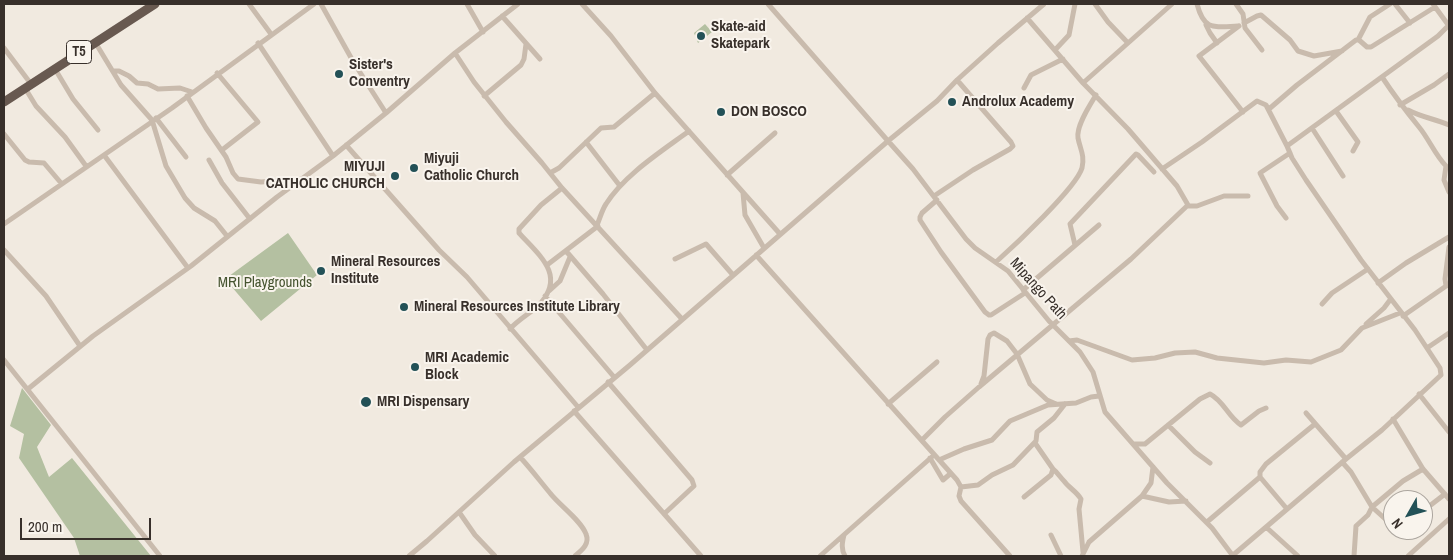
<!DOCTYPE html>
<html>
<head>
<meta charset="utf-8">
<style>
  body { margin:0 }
  #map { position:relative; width:1453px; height:560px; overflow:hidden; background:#f1eae0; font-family:"Archivo Narrow",sans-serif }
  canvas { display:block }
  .frame { position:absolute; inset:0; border:5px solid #38302b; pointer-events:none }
  .north { position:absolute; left:1383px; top:490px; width:50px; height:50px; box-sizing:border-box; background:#f9f4ed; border:1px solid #aca69f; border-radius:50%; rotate:232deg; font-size:14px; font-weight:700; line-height:20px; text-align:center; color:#38302b }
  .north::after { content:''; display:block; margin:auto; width:18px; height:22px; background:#235157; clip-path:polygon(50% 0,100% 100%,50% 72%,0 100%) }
  .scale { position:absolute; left:20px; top:518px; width:131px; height:22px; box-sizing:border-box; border:2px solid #38302b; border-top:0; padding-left:6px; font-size:15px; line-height:18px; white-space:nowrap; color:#38302b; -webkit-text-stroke:4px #f9f4ed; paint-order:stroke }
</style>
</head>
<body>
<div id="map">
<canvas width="1453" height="560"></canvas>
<div class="frame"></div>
<div class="north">N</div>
<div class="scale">200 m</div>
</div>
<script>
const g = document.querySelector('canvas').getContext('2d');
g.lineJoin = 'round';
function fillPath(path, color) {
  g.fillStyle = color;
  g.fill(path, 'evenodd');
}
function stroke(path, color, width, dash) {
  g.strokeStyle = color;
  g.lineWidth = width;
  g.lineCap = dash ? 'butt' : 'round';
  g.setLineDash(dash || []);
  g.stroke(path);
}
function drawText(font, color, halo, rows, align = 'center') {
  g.font = font + ' "Archivo Narrow",sans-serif';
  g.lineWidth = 4;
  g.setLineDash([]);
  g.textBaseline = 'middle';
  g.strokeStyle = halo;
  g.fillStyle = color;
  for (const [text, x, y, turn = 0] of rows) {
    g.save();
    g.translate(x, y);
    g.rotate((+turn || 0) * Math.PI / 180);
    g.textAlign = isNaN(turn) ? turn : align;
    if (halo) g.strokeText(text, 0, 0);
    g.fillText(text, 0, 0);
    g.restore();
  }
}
fillPath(new Path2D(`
  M705 24 712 32 698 43 694 33Z
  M288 233 317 275 261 321 225 279Z
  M22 388 51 425 37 447 49 477 72 458 151 556H80L74 538 19 458 24 434 10 426Z`), '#b4c0a1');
stroke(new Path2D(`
  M249 4 271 34
  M321 4 354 63 386 113
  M467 4 483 32
  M582 4 611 36 655 93 780 234
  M768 4 888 141 913 169 966 239 975 248 1008 271 1049 321 1080 352 1093 372 1105 412 1167 483 1212 528 1233 556
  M1095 4 1108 22 1128 43
  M1197 4C1204 31 1214 27 1238 26
  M1236 4 1243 14 1245 28 1262 50
  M1395 4 1410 23
  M1433 4 1449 26
  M502 16 540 59
  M1244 23 1257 16 1261 15 1290 40 1298 51 1314 56 1342 51
  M1206 25 1210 33 1217 43
  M1239 26 1199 56 1243 112
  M1358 40 1370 17 1390 4
  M95 42 121 85 152 120 166 166 185 198 194 208 215 221 227 236
  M258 43 333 156
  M4 48 31 84
  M1055 50 1069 35 1075 4
  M455 53 474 82 506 122 542 163 562 188 682 319
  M55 69 73 99 98 130
  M113 71H119L129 76 137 83 148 84 158 89 180 88 192 92
  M217 73 258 122 222 150
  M1382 77C1394 95 1406 111 1419 127 1429 139 1435 155 1446 166L1444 180 1449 192
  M1083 83 1172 4
  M25 88 36 106 65 137 86 166
  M1024 88 1031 75 1063 59
  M187 96 206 128 226 157 233 173 238 179 261 182 301 179
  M484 96 521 65 524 59 526 44
  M1400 105 1434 85 1449 74
  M1269 109 1297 85 1356 40H1359L1367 47H1371L1435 7
  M1408 110C1421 117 1435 119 1449 125
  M1336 111 1358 142 1353 151
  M156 118 186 157
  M1312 128 1343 176
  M4 134 25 160 29 162 44 163 61 183
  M586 142 620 186
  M346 145 439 250 467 277 578 407
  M104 155 188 268
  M209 160 222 183 250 219
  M1162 169 1202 142 1257 101 1266 105 1287 146
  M550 173 559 168 601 128 614 127 655 93
  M727 175 775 133
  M743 193 745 215 764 248
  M934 196 973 170 1010 149 1013 146 1011 142 957 80
  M937 200 922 213 920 217V220L941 252 985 312 989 315H991L1025 293
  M1188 206H1197L1224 196H1248
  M1286 218 1277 206 1260 173 1290 153
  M4 224 172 108 314 4
  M597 225C600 218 602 210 606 204 624 175 662 151 689 131
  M1075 245 1070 224 1136 154 1138 155 1154 172
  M4 250 46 296 80 346
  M566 251 603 294 647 350
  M756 255 957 480 961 487 959 496 961 501 1010 556
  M675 259 706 244 733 275
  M996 262C1014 246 1076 188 1082 168 1085 155 1080 149 1078 138 1076 126 1090 105 1096 95
  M547 265 598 226
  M1378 283 1406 263 1449 237
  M1446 286 1445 279 1449 247
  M1023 290 1099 225
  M549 291 560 281 570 257
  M545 296 614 377
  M1322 304 1332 293 1368 269
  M1403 316 1449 284
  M1366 324 1384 308 1390 300
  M510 329C519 319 531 313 540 304 566 275 539 255 519 233V229L541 205 562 188
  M1069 341 1077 340 1132 360 1155 358 1175 353 1195 352 1217 358 1264 363 1286 360 1311 362 1341 350 1362 328 1400 313
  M1427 348 1449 333
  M4 360 160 556
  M608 382 692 480 694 486 664 514
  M981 384 984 376 988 339 990 335 994 333 1007 341 1017 354 1030 384 1047 400 1056 404
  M28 389 93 336 191 266 277 197 333 156 386 113 455 53 518 4
  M1419 394 1449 432
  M888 404 937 362
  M574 411 701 556
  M1306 413 1346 459
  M1393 419 1423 469 1449 499
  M1168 425 1195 452 1210 463
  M922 440 945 417 979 387 1131 259 1188 205 1177 186 1128 129 1083 83 1027 18
  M1134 444H1145L1200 399 1210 394C1224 401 1228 417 1241 425L1259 411 1266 408
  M520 457C531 469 540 481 550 493 559 505 581 520 586 534 590 544 582 550 575 556
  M930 458 943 480 950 474
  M939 460 964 449 992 440 1010 421 1048 405 1076 403 1091 397 1099 396
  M1342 462 1351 472 1372 507 1368 515 1356 526 1354 556
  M1053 469C1058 473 1060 477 1064 481 1069 488 1076 491 1081 499L1079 509 1083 552
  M1260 477V472L1266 464 1315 424
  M961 487 978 485 992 475 1013 465 1036 441 1037 432 1054 418 1065 404
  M1142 496 1169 502 1186 501
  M1024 497 1051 475 1053 469 1035 443
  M1423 511 1445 494
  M459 512 475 535 495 556
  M1207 522 1260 477 1287 509
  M1393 526 1372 507 1403 481 1423 469
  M1266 527 1298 556
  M1397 530H1400
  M844 535C842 543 841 549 845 556
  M1051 535 1061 556
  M409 556 427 541 514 462 630 365 888 141 937 101 957 80 998 43 1044 4
  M820 556 934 455
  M1082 556 1089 542 1142 496 1151 483 1153 467
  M1232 556 1346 459 1382 430 1441 375 1440 368 1415 330 1361 260 1306 180 1292 158 1287 146 1438 36 1449 25
  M1408 556 1449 519`), '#c9bbad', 5);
stroke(new Path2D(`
  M4 102 155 4`), '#685950', 9);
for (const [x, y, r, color] of [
  [701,36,5,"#235157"],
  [339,74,5,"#235157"],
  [952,102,5,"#235157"],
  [721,112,5,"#235157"],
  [414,168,5,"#235157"],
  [395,176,5,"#235157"],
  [321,271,5,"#235157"],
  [404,307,5,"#235157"],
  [415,367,5,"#235157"],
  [366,402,6,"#235157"]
]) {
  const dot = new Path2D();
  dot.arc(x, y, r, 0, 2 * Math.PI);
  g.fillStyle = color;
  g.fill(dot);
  stroke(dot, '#f9f4ed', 2);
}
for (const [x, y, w] of [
  [79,52,25]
]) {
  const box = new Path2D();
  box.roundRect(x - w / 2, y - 11.5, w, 23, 4);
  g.fillStyle = '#f9f4ed';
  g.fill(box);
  stroke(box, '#38302b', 1);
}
drawText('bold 14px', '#38302b', null, [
  ["T5",79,52]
]);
drawText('bold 15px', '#38302b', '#f9f4ed', [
  ["Skate-aid",711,27],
  ["Skatepark",711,44],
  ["Sister's",349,65],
  ["Conventry",349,82],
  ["Androlux Academy",962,102],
  ["DON BOSCO",731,112],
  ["Miyuji",424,159],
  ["Catholic Church",424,176],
  ["MIYUJI",385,167,"right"],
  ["CATHOLIC CHURCH",385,184,"right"],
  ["Mineral Resources",331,262],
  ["Institute",331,279],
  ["Mineral Resources Institute Library",414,307],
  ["MRI Academic",425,358],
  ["Block",425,375],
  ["MRI Dispensary",377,402]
], 'left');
drawText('15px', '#465430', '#f9f4ed', [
  ["MRI Playgrounds",265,283]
]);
drawText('15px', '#38302b', '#f9f4ed', [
  ["Mipango Path",1038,289,48]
]);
</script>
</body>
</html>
